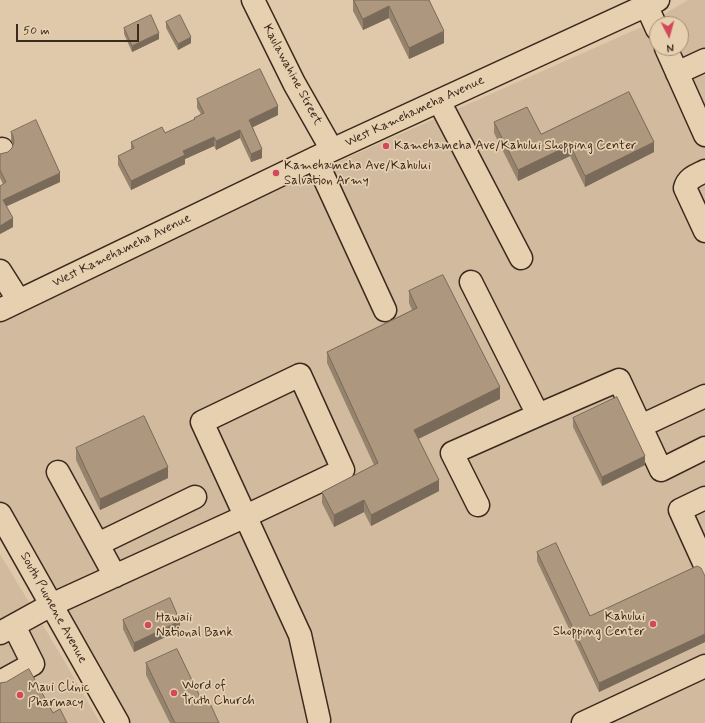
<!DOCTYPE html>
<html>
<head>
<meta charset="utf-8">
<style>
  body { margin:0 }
  #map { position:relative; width:705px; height:723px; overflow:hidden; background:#e0c9aa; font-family:Mynerve,sans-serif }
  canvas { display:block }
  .north { position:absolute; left:649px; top:16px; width:40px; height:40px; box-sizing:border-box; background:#e7d0b0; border:1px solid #a28e76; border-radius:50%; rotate:174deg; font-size:11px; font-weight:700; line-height:16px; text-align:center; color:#3b2a1e }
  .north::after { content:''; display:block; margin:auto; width:14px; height:18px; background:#d1495b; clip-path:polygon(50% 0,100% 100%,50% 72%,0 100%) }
  .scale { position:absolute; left:16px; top:24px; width:123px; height:18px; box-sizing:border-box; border:2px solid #3b2a1e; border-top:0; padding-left:5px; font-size:12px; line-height:14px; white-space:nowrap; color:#3b2a1e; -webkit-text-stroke:3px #e7d0b0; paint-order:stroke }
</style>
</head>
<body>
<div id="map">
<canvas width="705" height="723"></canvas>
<div class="north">N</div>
<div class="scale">50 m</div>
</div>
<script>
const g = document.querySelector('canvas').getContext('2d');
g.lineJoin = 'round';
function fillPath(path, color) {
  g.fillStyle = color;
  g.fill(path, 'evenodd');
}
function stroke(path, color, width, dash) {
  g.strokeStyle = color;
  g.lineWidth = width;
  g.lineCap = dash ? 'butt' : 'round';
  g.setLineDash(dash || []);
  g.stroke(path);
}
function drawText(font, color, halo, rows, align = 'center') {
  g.font = font + ' Mynerve,sans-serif';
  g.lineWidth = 3.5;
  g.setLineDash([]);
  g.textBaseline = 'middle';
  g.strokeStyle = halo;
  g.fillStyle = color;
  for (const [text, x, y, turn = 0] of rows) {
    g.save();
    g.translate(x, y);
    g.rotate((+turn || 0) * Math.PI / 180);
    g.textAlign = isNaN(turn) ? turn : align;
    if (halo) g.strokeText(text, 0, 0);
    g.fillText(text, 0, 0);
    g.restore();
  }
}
fillPath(new Path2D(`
  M688 0H705V723H118L0 514V312L644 26ZM657 24H681V48H657Z
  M0 554 62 657 100 723H0Z`), '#d1ba9d');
const minor = new Path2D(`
  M253 0 294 83 332 150
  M644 0 657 29
  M666 48 705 135
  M677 73 705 60
  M439 101 521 258
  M0 150 2 149
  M315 158 385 310
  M705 171C697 175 687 178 685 188L705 231
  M0 271 19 301
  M471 282 538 415 452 453 478 505
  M0 310 332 150 658 0
  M538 415 619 380 661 470 705 448
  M641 426 705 396
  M58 472 115 576
  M705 498 680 510 705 565
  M98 544 195 497
  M0 633 51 605 246 516 343 470 300 375 202 422 300 635 319 720
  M0 682 33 664 14 626
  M583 723 705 666`);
const major = new Path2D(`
  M0 514 118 723`);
stroke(minor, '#3b2a1e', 25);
stroke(major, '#3b2a1e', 25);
stroke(minor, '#e7d0b0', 22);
stroke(major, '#e7d0b0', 22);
fillPath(new Path2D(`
  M353 0H429L444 43 409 59 389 18 363 30 353 11Z
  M166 22 191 43 178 50 166 28Z
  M124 28 159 39 132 52 124 34Z
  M197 99 278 115 253 127 262 158 251 162 240 138 216 150 214 146 185 159V164L131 190 118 165V156L131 150V142L165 133 194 120V118L201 114 197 108Z
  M494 122 541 134 654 152 585 187 570 156 518 181 494 133Z
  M11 132 60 182 6 206 13 227 0 234 3 184 0 178V154L8 152 12 148 13 145 11 140Z
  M409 291 500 399 418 439 439 491 371 526 364 512 334 527 322 503V492L374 465 327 363V352L412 310 409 303Z
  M573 418 645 465 602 486 573 427Z
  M76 448 168 478 100 510 76 460Z
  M537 552 590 616 705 576V642L599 692 537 561Z
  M123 620 180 630 134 652 123 629Z
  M146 663 202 701 219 723H170L146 675Z`), '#95836d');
fillPath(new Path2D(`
  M389 6V18L363 30V19Z
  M444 31V43L409 59V48Z
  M159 33V39L132 52V46Z
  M191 37V43L178 50V44Z
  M278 106V115L249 129V120Z
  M240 130V138L216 150V141Z
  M214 137V146L185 159V164L131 190V181L183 151Z
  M654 142V152L585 187V176Z
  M570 145V156L518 181V170Z
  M262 149V158L251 162V154Z
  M60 173V182L3 208V200Z
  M13 218V227L0 234V226Z
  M500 387V399L414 441V430Z
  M645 456V465L602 486V477Z
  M168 467V478L100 510V499Z
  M439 480V491L371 526V515Z
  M364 500V512L334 527V515Z
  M180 621V630L134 652V643Z
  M705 634V642L599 692V683Z`), '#796a59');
const building = new Path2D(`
  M354 0H429L444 31 409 48 389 6 363 19Z
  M151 15 159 33 132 46 124 28Z
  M180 15 191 37 178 44 166 22Z
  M260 69 278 106 249 120 262 149 251 154 240 130 216 141 214 137 183 151 185 155 131 181 118 156 134 148 131 142 162 127 165 133 195 119 194 118 204 113 197 99Z
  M629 92 654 142 585 176 570 145 518 170 494 122 527 107 541 134Z
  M36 120 60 173 3 200 13 218 0 226V186L6 182 0 170V154L8 152 12 148 14 142 13 136 11 132Z
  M443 275 500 387 414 430 439 480 371 515 364 500 334 515 322 492 378 463 327 352 417 308 409 291Z
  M617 397 645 456 602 477 573 418Z
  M144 416 168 467 100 499 76 448Z
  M556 543 590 616 697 566 701 568 705 576V634L599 683 537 552Z
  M170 598 180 621 134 643 123 620Z
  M177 649 202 701 208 699 219 723H175L146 663Z
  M29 669 53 713 60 709 67 723H0V683L6 682Z`);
fillPath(building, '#ad987f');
stroke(building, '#796a59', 1);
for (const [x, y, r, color] of [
  [386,146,4,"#d1495b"],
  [276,173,4,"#d1495b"],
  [653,624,4,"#d1495b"],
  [148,625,4,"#d1495b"],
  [174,693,4,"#d1495b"],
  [20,695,4,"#d1495b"]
]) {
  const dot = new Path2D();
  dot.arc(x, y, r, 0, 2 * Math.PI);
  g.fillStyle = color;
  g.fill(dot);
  stroke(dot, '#e7d0b0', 1.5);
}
drawText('13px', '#3b2a1e', '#e7d0b0', [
  ["Kaulawahine Street",292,75,62],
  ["West Kamehameha Avenue",415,112,-25],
  ["West Kamehameha Avenue",122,251,-26],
  ["South Puunene Avenue",53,608,61]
]);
drawText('13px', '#3b2a1e', '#e7d0b0', [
  ["Kamehameha Ave/Kahului Shopping Center",394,146],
  ["Kamehameha Ave/Kahului",284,166],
  ["Salvation Army",284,181],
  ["Kahului",645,617,"right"],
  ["Shopping Center",645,632,"right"],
  ["Hawaii",156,618],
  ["National Bank",156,633],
  ["Word of",182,686],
  ["Truth Church",182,701],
  ["Maui Clinic",28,688],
  ["Pharmacy",28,703]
], 'left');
</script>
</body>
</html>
